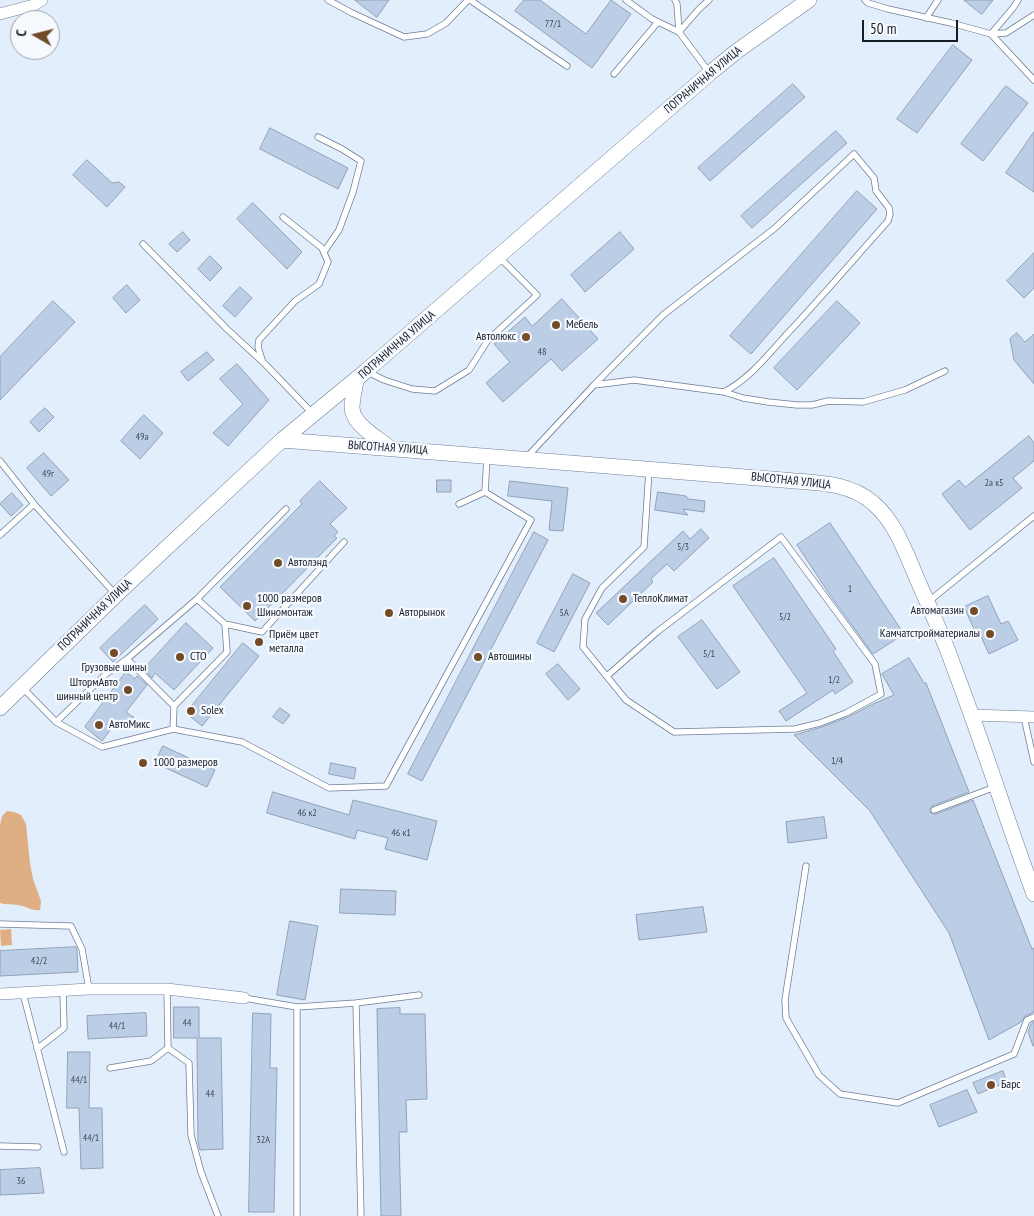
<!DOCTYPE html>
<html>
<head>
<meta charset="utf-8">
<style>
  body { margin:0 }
  #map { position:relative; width:1034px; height:1216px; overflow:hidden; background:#e2eefc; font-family:"PT Sans Narrow",sans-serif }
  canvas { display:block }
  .north { position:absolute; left:10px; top:10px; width:50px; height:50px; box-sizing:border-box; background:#f6faff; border:1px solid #9ca2a8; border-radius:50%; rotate:278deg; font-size:14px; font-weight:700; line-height:20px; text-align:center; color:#161d25 }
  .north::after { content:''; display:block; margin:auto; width:18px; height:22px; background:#724c29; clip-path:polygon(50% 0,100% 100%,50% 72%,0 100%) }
  .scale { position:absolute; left:862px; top:20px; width:96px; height:22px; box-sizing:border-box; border:2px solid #161d25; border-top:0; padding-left:6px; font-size:15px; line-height:18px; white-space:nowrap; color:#161d25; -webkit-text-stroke:4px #f6faff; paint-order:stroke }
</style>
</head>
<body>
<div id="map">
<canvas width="1034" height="1216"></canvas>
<div class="north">С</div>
<div class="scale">50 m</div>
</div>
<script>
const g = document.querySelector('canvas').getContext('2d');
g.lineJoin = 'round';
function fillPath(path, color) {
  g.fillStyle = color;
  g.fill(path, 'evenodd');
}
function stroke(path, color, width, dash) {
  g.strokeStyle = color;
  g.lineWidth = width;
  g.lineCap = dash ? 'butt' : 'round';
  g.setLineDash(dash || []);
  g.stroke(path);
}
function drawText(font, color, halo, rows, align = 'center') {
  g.font = font + ' "PT Sans Narrow",sans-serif';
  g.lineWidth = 4.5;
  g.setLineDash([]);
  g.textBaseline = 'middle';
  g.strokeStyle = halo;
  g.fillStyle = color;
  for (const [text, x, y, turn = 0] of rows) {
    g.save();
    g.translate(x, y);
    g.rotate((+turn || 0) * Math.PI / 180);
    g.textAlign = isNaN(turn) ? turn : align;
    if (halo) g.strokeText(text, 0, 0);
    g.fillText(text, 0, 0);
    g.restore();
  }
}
fillPath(new Path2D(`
  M7 811 14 812 21 815 26 824 30 863 33 879 41 901 40 910C32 911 26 906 18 905 11 904 6 905 0 903V825L2 816Z
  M11 929 12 945 1 946 0 930Z`), '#e0ae83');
const building = new Path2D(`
  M355 0H389L377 17Z
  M524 0H540L586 34 611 0 631 14 592 68 515 11Z
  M964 0H993L982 14Z
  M953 45 972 60 917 133 897 119Z
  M793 84 805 97 710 181 698 168Z
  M1006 86 1028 103 983 161 961 144Z
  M270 128 348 168 338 189 260 149Z
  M836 131 847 143 752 228 741 216Z
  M1034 132V192L1006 173Z
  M87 160 112 183 119 182 125 187 107 207 73 175Z
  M857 191 877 209 751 354 730 336Z
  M253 203 302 252 287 269 237 219Z
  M183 232 190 240 177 252 169 244Z
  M620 232 634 249 585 292 571 275Z
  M1034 253V288L1024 298 1007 281Z
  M210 256 222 268 210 281 198 269Z
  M127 285 140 300 126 313 113 298Z
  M240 287 252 298 235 317 223 306Z
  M562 299 598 339 562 371 551 359 503 402 486 383 510 362 494 344 525 317 532 326Z
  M53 301 75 322 0 400V357Z
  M837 301 860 323 797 390 774 368Z
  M1017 333 1025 342 1034 334V384L1014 360 1010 339Z
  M207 352 214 360 188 381 181 372Z
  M237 364 269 400 228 446 213 433 243 404 220 379Z
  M45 408 54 417 39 432 30 422Z
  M144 415 163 433 140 459 121 441Z
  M1029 436 1034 443V461L1013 478 1022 488 970 530 942 494 959 480 965 487Z
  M44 453 69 480 51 496 27 468Z
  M437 480H451V492H437Z
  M320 481 347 508 330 524 338 532 334 536 337 538 255 621 220 587 302 504 300 501Z
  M510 481 568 488 563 531 549 530 552 501 508 496Z
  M658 492 686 496 688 499 705 501 704 512 683 509 688 515 655 510Z
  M12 493 23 505 11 516 0 504Z
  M830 523 904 634 873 654 830 595 797 545Z
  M701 529 709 538 674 571 667 564 651 579 653 582 608 625 596 613 683 531 690 539Z
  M534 532 548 540 422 781 408 774Z
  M774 558 836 649 833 651 853 682 835 694 833 690 786 721 779 711 807 693 733 586Z
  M573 574 590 583 554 652 537 643Z
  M988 596 1001 624 1008 621 1018 640 989 654 978 630 975 631 964 607Z
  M145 605 158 619 113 662 100 648Z
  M702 620 740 672 717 689 678 637Z
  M186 623 213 648 174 690 155 673 152 678 144 669Z
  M243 643 259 656 202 726 186 713Z
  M909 658 924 683H926L969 792 932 806 930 809V812L933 814H936L973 800 1032 949 1034 948V1012L1025 1016 1021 1022 989 1040 949 933 870 811 794 735 822 727 848 717 873 704 894 695 882 674Z
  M558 664 580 689 568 700 546 674Z
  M126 672 135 679 137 676 147 685 126 712 136 719 129 728 118 720 102 741 85 727Z
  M280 708 290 715 283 724 273 717Z
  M163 746 215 770 207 787 155 763Z
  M331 763 356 768 354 779 329 774Z
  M273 792 349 815 353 800 437 821 427 860 385 849 388 838 357 830 355 839 267 813Z
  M824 817 827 838 788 843 786 822Z
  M341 889 396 891 395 915 340 913Z
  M703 907 707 932 639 940 636 915Z
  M290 921 318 926 305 1000 277 995Z
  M76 947 77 950 78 972 0 976V951Z
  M174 1007H199V1038H221L223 1149 200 1150 198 1142 197 1038H174Z
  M400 1008V1014H425L427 1099 406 1100 407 1132H399L401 1216H381L377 1009Z
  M146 1013 147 1036 88 1039 87 1016Z
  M253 1013 271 1014 270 1068H277L274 1212H249Z
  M1034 1022V1046H1033L1028 1032 1031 1024Z
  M68 1052H90L89 1108H102L103 1168 81 1169 79 1108H67Z
  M1003 1071 1007 1082 978 1094 973 1083Z
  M967 1090 977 1112 939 1127 930 1105Z
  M40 1168 44 1193 0 1195V1170Z`);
fillPath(building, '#bccee6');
stroke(building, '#90a1b8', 1);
const service = new Path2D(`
  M328 0 352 13 404 37 427 34 446 23 468 0
  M470 0 567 66
  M626 0 652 19 679 32 699 9 709 0
  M675 0 677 4 679 32 709 72
  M865 0 868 3 888 9 951 23 991 34 1034 80
  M926 18 938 0
  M991 34 1006 33 1034 15
  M991 34 1013 8 1018 0
  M614 74 658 22
  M318 137 342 149 361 161 353 192 339 230 324 252
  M143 244 228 330 266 365 313 414
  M262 360 258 347 259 340 295 301 319 284 328 262 322 248 283 217
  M368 372 384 380 412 389 435 391 469 370 488 340 537 295 499 257
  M594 385 634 380 724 392 743 398 768 402 797 405H812L828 401 863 402 905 390 945 371
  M527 457 594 385 663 315 775 228 854 154 874 178 876 191 889 208 890 214 888 221C854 259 821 298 786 335 767 356 749 379 724 392
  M0 461 34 504 116 595
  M459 504 485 492
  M0 535 34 504
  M928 602 1034 516
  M225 624 262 632 344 542
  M127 659 174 706 227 652 225 624 197 599 286 509
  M607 676 657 632 781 537 875 664 881 694 846 713 820 723 795 729 674 732 626 700 583 647 585 619 602 588 644 547 649 470
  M22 687 56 722 102 747 173 729 242 742 329 788 386 786 531 520 485 492 487 458
  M1024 717 1034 762
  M56 722 106 674 127 659 197 599
  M173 729 174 706
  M934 810 995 787
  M806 866 785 1000 786 1018 819 1075 840 1094 898 1103 1014 1054 1027 1020 1034 1017
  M0 924 71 926 82 949 89 989
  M167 989 168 1048 189 1063 191 1135 201 1172 218 1216
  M23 993 64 1152
  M244 998 297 1007 356 1003 419 995
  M356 1003 361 1216
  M297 1007V1216
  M37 1049 64 1028 63 991
  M110 1068 151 1061 168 1048
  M0 1146 38 1147`);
const minor = new Path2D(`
  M0 14 34 5 42 0
  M972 715 1034 717
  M0 994 89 989H167L244 998`);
const tertiary = new Path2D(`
  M356 380C355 389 352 399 352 408 353 425 378 438 390 448
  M282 440 783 480C813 483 848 481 873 503 896 522 906 554 918 581 930 609 943 636 953 665 982 740 1006 818 1034 894
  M0 708 116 595 282 440 366 371 710 73 737 51 809 0`);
stroke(service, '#6e7f95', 7);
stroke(minor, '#6e7f95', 12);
stroke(tertiary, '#6e7f95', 16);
stroke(service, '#fff', 5.5);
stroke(minor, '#fff', 11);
stroke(tertiary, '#fff', 15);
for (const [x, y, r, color] of [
  [556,325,5,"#724c29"],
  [526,337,5,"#724c29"],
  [278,563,5,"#724c29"],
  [623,599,5,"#724c29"],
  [247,606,5,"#724c29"],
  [974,611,5,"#724c29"],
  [389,613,5,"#724c29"],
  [990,634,5,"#724c29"],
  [259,642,5,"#724c29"],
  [114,653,5,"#724c29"],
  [180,657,5,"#724c29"],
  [478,657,5,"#724c29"],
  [128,690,5,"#724c29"],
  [191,711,5,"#724c29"],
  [99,725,5,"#724c29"],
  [143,763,5,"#724c29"],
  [991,1085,5,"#724c29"]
]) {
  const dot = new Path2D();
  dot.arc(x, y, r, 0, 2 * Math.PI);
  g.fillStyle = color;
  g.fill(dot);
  stroke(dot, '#f6faff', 2);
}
drawText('10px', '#404955', null, [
  ["77/1",553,24],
  ["48",542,352],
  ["49а",142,437],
  ["49г",48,474],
  ["2а к5",994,483],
  ["5/3",683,547],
  ["1",850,589],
  ["5А",564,613],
  ["5/2",785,617],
  ["5/1",709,654],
  ["1/2",834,680],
  ["1/4",837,761],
  ["46 к2",307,813],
  ["46 к1",401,833],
  ["42/2",39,961],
  ["44",187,1023],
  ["44/1",117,1026],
  ["44/1",79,1080],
  ["44",210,1094],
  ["44/1",91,1138],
  ["32А",263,1140],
  ["36",21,1181]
]);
drawText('12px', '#161d25', '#f6faff', [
  ["ПОГРАНИЧНАЯ УЛИЦА",703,80,-40],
  ["ПОГРАНИЧНАЯ УЛИЦА",397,345,-41],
  ["ВЫСОТНАЯ УЛИЦА",388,448,4],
  ["ВЫСОТНАЯ УЛИЦА",791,481,6],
  ["ПОГРАНИЧНАЯ УЛИЦА",95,615,-44]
]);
drawText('12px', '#161d25', '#f6faff', [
  ["Мебель",566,325],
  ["Автолюкс",516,337,"right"],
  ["Автолэнд",288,563],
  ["1000 размеров",257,599],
  ["Шиномонтаж",257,613],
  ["ТеплоКлимат",633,599],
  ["Автомагазин",964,611,"right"],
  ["Авторынок",399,613],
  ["Камчатстройматериалы",980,634,"right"],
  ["Приём цвет",269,635],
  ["металла",269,649],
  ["СТО",190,657],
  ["Автошины",488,657],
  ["Грузовые шины",114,668,"center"],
  ["ШтормАвто",118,683,"right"],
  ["шинный центр",118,697,"right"],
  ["Solex",201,711],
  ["АвтоМикс",109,725],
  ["1000 размеров",153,763],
  ["Барс",1001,1085]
], 'left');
</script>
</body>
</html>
